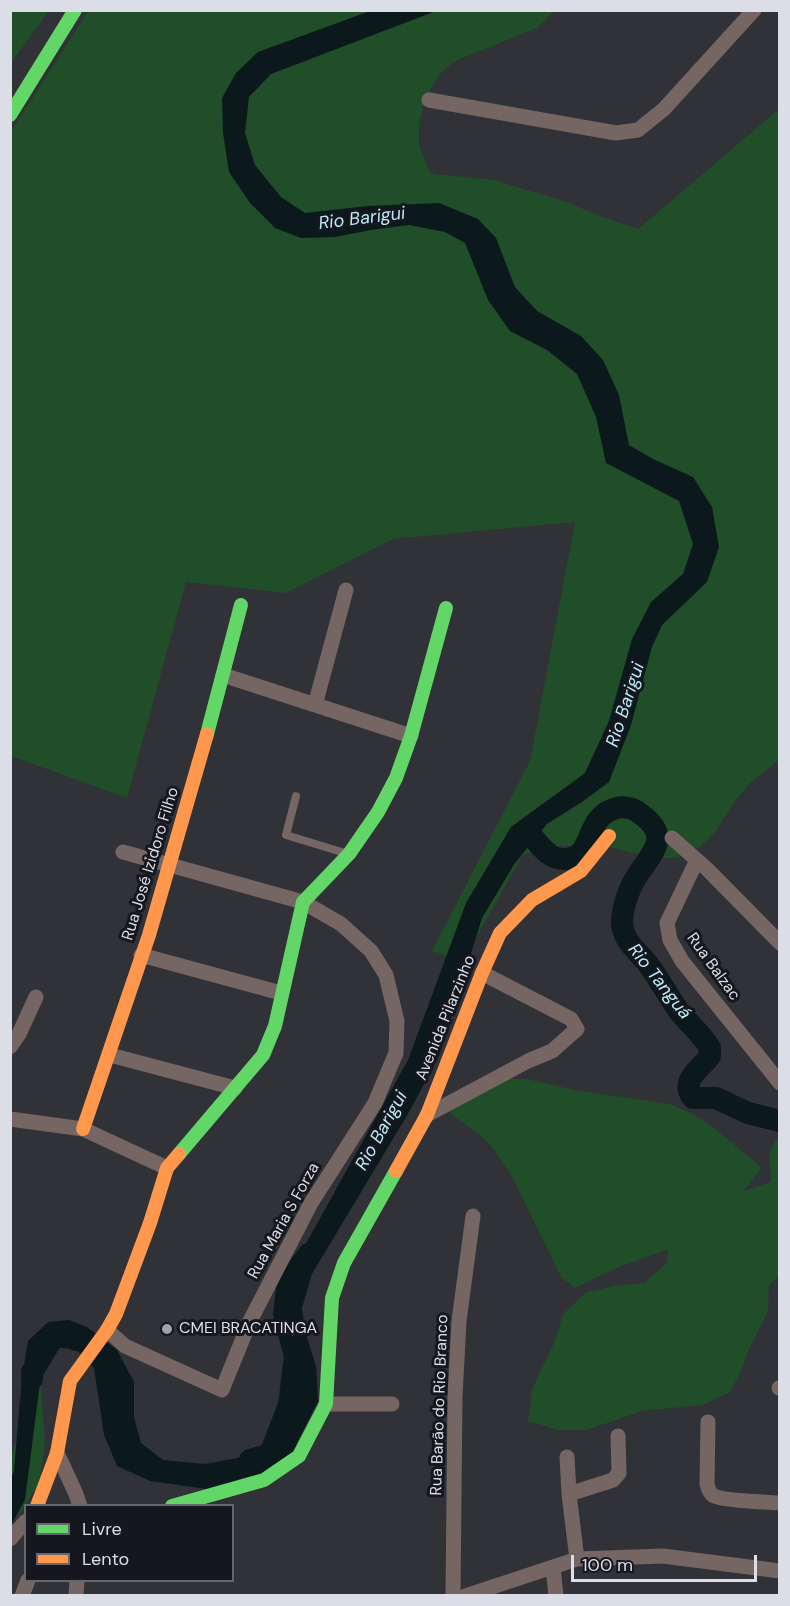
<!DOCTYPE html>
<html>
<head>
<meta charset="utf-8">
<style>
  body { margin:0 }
  #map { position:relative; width:790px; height:1606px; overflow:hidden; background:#303238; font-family:"DM Sans",sans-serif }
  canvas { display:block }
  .frame { position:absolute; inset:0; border:12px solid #dcdee7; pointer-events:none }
  .legend { position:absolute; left:24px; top:1504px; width:210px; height:78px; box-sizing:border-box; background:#16171e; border:2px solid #65676e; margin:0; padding:8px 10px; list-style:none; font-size:18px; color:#dcdee7 }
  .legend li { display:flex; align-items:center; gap:12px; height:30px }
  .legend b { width:30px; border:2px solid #65676e }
  .scale { position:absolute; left:571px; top:1555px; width:186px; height:27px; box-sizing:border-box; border:3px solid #dcdee7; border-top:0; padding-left:8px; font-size:18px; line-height:21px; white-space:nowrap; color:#dcdee7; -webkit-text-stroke:4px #16171e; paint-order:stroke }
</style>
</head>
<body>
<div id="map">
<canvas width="790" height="1606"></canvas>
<div class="frame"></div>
<ul class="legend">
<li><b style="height:8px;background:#63d668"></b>Livre</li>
<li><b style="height:8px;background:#ff974d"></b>Lento</li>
</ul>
<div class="scale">100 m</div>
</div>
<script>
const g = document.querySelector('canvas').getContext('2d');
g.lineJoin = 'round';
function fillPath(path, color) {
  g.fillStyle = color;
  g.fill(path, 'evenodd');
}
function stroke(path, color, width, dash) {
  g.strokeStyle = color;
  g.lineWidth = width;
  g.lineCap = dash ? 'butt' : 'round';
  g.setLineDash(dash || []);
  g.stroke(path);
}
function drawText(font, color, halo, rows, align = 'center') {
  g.font = font + ' "DM Sans",sans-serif';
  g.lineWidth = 6;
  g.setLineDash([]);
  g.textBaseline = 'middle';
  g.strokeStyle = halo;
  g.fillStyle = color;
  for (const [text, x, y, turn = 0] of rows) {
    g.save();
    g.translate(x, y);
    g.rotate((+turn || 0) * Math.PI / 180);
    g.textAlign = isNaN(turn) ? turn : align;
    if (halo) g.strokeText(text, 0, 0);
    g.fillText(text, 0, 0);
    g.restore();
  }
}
fillPath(new Path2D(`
  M11 10 49 11 11 63 10 11Z
  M89 10 554 11 537 28 455 61 442 72 433 84 424 103 419 123V145L428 169 434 174 494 180 567 202 597 215 638 229 779 109V760L750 783 735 801 715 832 700 847 677 858H655L610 847 585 844 541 848 522 856 463 961 432 951 530 761 575 522 393 539 286 593 186 582 127 798 11 756 10 133Z
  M494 1079H527L579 1091 670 1104 693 1114 713 1127 762 1168 742 1192 771 1182 769 1152 779 1135V1277L769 1285 768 1311 749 1349 739 1376 729 1393 702 1405 642 1411 587 1430H558L528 1421 532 1389 554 1343 563 1314 585 1293 614 1286 644 1283 667 1263 668 1249 614 1269 575 1288 561 1277 510 1173 493 1148 480 1135 451 1114 448 1098Z
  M54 1325 53 1341 44 1352 40 1371 45 1445 39 1483 22 1510 11 1520 10 1460 23 1418 28 1350 41 1328Z`), '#1f4e28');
fillPath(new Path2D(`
  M370 11H436L271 74 249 97 245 133 255 165 281 197 305 213 368 206 439 203 478 219 496 238 515 287 537 311 581 336 603 360 619 395 629 445 653 459 693 477 712 507 719 547 707 582 662 625 652 647 631 725 609 782 582 802 547 824 515 863 482 918 439 1056 409 1112 312 1274 302 1308 305 1331 316 1366 318 1401 290 1457 264 1474 207 1489 150 1481 117 1466 104 1435 94 1368 70 1343H45L25 1500 11 1525V1480L14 1470 22 1377 28 1341 48 1322 69 1320 87 1327 117 1350 134 1382V1417L141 1443 163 1460 205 1464 248 1456 274 1445 291 1411 301 1360 285 1304 294 1265 408 1060 466 903 511 827 585 773 609 721 632 639 651 602 683 574 693 544 679 501 606 463 596 417 577 374 547 350 510 331 488 300 465 243 445 232 409 225 371 230 335 237 301 238 275 228 250 203 229 172 223 133 222 98 236 73 258 52Z`), '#0c191c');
stroke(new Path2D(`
  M530 834C536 841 542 849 549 854 554 858 560 859 566 859 594 859 584 815 617 808 626 806 635 809 642 815 672 837 651 854 637 876 629 888 622 908 622 923 623 942 638 951 648 964 659 979 668 995 678 1010 688 1023 702 1034 710 1048V1056C701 1069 679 1080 693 1098H716L748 1113 780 1121
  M32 1379V1372L54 1336 72 1338 76 1340
  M250 1460 270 1454 289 1405 295 1356 284 1314 288 1281 309 1254`), '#0c191c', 22);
stroke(new Path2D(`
  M296 796 286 835 345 853`), '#756563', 8);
stroke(new Path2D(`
  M429 100 616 133 638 130 664 109 754 10
  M223 675 411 736
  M315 705 346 590
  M672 838 707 869 780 943
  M697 860 667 923 670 940 682 961 780 1083
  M141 955 281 993
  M10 1047 19 1034 36 997
  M110 1055 235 1088
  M427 1115 528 1061 552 1051 577 1029 571 1019 482 973
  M10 1119 83 1129 167 1168
  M107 1330 125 1346 222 1390 250 1321 311 1203 375 1103 396 1053 397 1021 386 975 371 951 341 924 303 902 123 852
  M779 1388H780
  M326 1404H392
  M708 1422 707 1484C708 1488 710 1494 714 1496 725 1501 766 1502 780 1503
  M57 1453 76 1494 80 1506
  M567 1457 569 1494 577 1559
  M569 1494 613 1480 619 1473 618 1436
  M10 1539 26 1521
  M553 1567 556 1596
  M22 1596 28 1580
  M76 1596 77 1580
  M453 1596 455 1397 459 1321 473 1216
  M465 1596 577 1559 663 1556 780 1571`), '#756563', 15);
stroke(new Path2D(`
  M10 115 75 10
  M207 734 241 605
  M179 1154 263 1055 275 1026 303 902 349 854 378 812 396 778 411 736 446 608
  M172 1506 264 1480 299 1456 326 1404 332 1298 344 1263 396 1171`), '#63d668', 14);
stroke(new Path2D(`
  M83 1129 149 935 207 734
  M396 1171 427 1115 482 973 500 933 532 900 581 871 609 836
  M37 1506 57 1453 70 1381 107 1330 116 1314 150 1223 167 1168 179 1154`), '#ff974d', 14);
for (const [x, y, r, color] of [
  [167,1329,6,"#a0a2aa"]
]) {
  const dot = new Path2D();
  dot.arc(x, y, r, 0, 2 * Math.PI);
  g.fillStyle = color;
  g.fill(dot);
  stroke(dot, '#16171e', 2);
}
drawText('16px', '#dcdee7', '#16171e', [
  ["Rua José Izidoro Filho",151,864,-73],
  ["Rua Balzac",713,967,54],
  ["Avenida Pilarzinho",446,1018,-68],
  ["Rua Maria S Forza",284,1221,-61],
  ["Rua Barão do Rio Branco",440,1405,-88]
]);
drawText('16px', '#dcdee7', '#16171e', [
  ["CMEI BRACATINGA",179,1329]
], 'left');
drawText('italic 18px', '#baecf7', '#16171e', [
  ["Rio Barigui",362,219,-7],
  ["Rio Barigui",626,705,-72],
  ["Rio Tanguá",659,982,52],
  ["Rio Barigui",382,1131,-61]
]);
</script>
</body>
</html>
